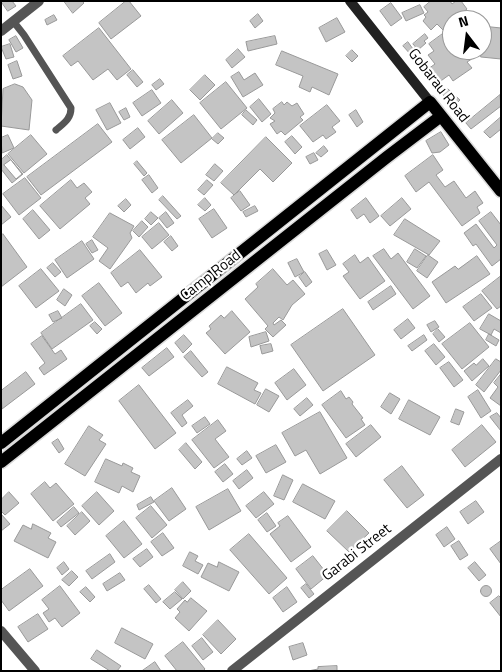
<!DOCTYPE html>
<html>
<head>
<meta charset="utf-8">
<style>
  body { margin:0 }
  #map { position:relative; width:502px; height:672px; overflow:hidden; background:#fff; font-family:"Titillium Web",sans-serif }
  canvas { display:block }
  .frame { position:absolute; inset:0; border:2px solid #000; pointer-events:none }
  .north { position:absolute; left:442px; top:10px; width:50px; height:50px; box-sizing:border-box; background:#fff; border:1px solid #999; border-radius:50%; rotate:345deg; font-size:14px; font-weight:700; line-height:20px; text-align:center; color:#000 }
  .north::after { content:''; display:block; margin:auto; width:18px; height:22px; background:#000; clip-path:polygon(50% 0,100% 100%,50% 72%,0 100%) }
</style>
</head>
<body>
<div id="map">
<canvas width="502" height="672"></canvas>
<div class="frame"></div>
<div class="north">N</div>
</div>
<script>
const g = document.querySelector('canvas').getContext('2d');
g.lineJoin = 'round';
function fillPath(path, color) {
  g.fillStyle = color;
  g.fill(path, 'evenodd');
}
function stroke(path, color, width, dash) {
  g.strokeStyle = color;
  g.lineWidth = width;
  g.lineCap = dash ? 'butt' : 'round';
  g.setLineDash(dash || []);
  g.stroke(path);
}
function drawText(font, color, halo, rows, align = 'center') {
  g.font = font + ' "Titillium Web",sans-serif';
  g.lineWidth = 4.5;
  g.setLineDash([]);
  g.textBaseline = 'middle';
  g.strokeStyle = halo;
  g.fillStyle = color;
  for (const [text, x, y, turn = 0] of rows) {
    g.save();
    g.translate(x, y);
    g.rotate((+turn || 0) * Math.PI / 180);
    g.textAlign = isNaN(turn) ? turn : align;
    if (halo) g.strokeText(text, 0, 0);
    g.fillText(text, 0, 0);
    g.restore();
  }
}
const building = new Path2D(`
  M1 1H12L16 6 8 11Z
  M64 1H82L84 3 73 13Z
  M126 1H129L141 16 111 39 99 23Z
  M431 1H450L452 4 456 1H461L467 9 454 20H452V22L443 30 437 24 431 30 423 21 426 17 424 15 428 12 424 7Z
  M391 3 402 18 391 26 380 11Z
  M420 5 424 13 406 21 402 13Z
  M258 14 263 21 255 28 250 21Z
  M54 15 57 20 47 25 45 20Z
  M337 18 345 32 326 42 319 28Z
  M482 26 501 28V59L481 57Z
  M452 27V50H469L475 57 467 62 472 68 453 81 449 75 438 83 428 69 435 64 428 55 434 51 429 44Z
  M99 28 131 69 117 80 108 69 93 80 78 61 71 66 63 56Z
  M425 34 428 38 424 41 426 43 418 50 413 44Z
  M16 36 23 48 16 52 9 40Z
  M275 36 277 44 248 51 246 42Z
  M408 42 413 49 415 47 417 50V52L412 56 403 46Z
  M10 44 14 57 6 59 1 47Z
  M238 49 245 57 232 68 226 60Z
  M352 50 358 56 352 62 346 56Z
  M282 51 338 74 329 95 312 87 310 92 299 87 303 76 276 65Z
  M17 61 22 76 13 79 8 65Z
  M133 70 143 82 137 87 127 75Z
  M239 72 244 80 255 73 263 85 243 97 231 77Z
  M205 75 215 85 200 100 190 90Z
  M160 79 164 84 156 90 152 85Z
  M226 82 247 108 221 129 200 103Z
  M15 84 23 87 32 100 29 130 1 126 3 89Z
  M448 89 460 100 454 106 442 94Z
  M152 90 161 103 142 116 133 103Z
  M500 95 501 106 471 129 466 123Z
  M259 99 271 114 262 122 250 107Z
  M172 100 183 113 159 134 148 121Z
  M282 102 284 105 287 102 292 106 297 103 304 114 300 117 303 120 285 135 281 131 277 134 270 124 275 121 270 118 275 113 273 109Z
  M110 103 121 123 107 130 96 110Z
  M327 105 340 121 332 127 336 132 326 139 323 135 313 142 300 126Z
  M126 108 130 117 124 120 119 112Z
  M246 110 257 120 253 125 242 115Z
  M356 110 363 122 357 127 349 115Z
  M194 115 212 138 181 163 162 140Z
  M501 117V129L490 138 484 132Z
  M98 124 112 142 41 195 27 177Z
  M138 128 145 137 130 149 123 140Z
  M441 132 449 145 440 152 432 153 426 141Z
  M218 133 224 138 218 144 212 139Z
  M8 135 14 148 2 153 1 138Z
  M31 135 47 154 24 173 8 154Z
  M292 136 302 147 295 154 285 142Z
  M266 137 292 163 273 182 260 169 234 195 221 183Z
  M324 146 328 151 321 157 316 153Z
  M314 153 318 160 310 164 306 157Z
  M7 155 23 174 12 183 1 169V160Z
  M433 155 443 170 436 175 445 187 454 181 466 198 475 191 483 203 477 207 480 213 462 226 429 182 416 192 405 176Z
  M11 160 22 174 16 179 4 165Z
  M137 161 147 173 144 176 134 164Z
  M215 164 223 171 214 181 206 175Z
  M149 175 158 188 152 193 142 180Z
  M25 178 41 198 19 215 3 194Z
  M71 180 77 188 84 183 92 192 85 198 90 204 60 229 40 206Z
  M207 180 213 185 204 195 198 190Z
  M240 191 250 205 241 211 231 198Z
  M163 196 181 216 177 219 159 200Z
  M205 198 211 205 205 211 198 205Z
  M366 198 379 216 370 223 364 214 357 219 351 210Z
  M402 198 411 209 390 226 381 216Z
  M126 199 131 205 124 212 118 206Z
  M1 205 11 217 1 225Z
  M255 206 258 211 246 217 243 212Z
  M214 209 227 228 212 238 199 219Z
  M33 210 50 230 39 239 23 219Z
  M151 212 158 218 151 225 145 219Z
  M166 212 174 223 167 228 159 218Z
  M491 212 501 225V259L492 266 476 244 473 246 464 233 476 224 494 248 497 245 479 221Z
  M110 213 134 226 130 233 132 238 110 269 99 261 108 248 93 237Z
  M405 219 440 241 429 255 394 235Z
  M142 221 148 227 139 237 133 231Z
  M159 223 169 235 152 249 142 237Z
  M3 234 27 267 1 287V236Z
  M171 236 178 246 172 251 164 242Z
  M92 240 98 250 92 253 86 244Z
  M82 241 94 259 67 278 55 260Z
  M384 249 391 259 398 253 430 296 413 309 373 256Z
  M415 249 426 256 417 268 407 262Z
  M140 250 162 277 150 286 148 283 136 293 128 282 121 287 111 273Z
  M327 250 336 265 327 270 319 254Z
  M355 255 360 263 368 257 385 281 360 299 343 276 349 272 343 264Z
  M428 255 438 262 427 278 417 271Z
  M477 256 490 274 446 303 432 282 455 266 458 269Z
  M297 259 304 272 295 277 288 263Z
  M53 263 61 272 55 277 47 268Z
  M41 269 59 291 36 308 19 286Z
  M273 269 287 285 293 280 305 294 292 305 283 320 279 317 273 323 274 325 281 320 286 325 273 337 265 329 268 326 245 299 258 287 256 284Z
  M305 272 312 282 306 287 299 277Z
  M501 276V306L497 309 482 291Z
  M99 283 122 313 105 326 82 296Z
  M391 286 396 294 373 310 368 302Z
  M64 289 72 295 65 306 57 300Z
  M481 294 492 308 474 321 463 307Z
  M81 304 93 320 52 349 41 333Z
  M343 309 375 355 323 391 291 345Z
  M58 311 62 318 53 322 49 315Z
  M232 311 250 332 225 354 206 333 211 329 209 326 221 315 224 318Z
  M489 314 501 321V333L494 329 491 335 480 329Z
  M408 319 415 328 401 339 394 330Z
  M435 321 439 327 431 332 427 325Z
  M95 322 102 329 97 334 90 326Z
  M470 323 489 347 462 369 442 344Z
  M438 329 445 337 439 342 433 334Z
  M266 332 269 341 251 347 249 337Z
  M489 334 499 340 496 346 486 340Z
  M184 335 192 344 183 353 175 343Z
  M424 335 427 340 412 351 408 346Z
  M42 336 55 354 61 350 67 359 44 375 39 368 45 363 31 344Z
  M271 344 273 351 262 354 260 346Z
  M434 344 445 357 436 365 425 351Z
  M167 348 174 357 149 376 142 368Z
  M191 351 208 372 202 377 184 357Z
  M483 359 489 366 472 381 464 371 474 363 476 365Z
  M496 359 501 362V370L484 392 476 385Z
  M449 362 463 380 454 387 440 368Z
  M227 367 258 383 254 390 261 393 255 404 218 384Z
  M294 369 306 385 287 400 275 383Z
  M26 372 35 384 2 409 1 391Z
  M501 374V406L490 398 498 387 494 383Z
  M139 385 176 433 155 449 119 401Z
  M266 389 279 396 269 412 257 405Z
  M478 390 491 411 481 418 468 397Z
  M341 391 346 399 349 397 353 402 352 404 363 418 361 419 365 425 346 438 322 405Z
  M390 393 400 399 391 414 381 407Z
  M307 398 313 405 300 416 294 409Z
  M188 400 193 406 182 415 187 423 182 427 171 413Z
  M409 400 440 417 430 435 399 419Z
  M456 409 464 412 459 425 451 422Z
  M320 412 347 458 320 474 306 450 295 456 282 433Z
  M497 413 501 418V431L490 417Z
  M205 417 210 424 197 433 192 426Z
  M218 420 226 431 215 439 229 457 214 468 192 440Z
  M371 425 381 437 356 457 346 444Z
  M482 425 496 442 465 467 452 450Z
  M89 426 103 435 99 440 106 444 85 476 65 464Z
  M58 439 64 449 59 453 52 443Z
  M186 443 202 462 195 469 179 450Z
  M276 445 286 462 266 473 256 456Z
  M247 451 252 458 242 465 237 459Z
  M106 459 122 466 123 463 133 468 131 472 140 476 133 492 122 486 119 493 95 482Z
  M225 464 233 474 223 482 215 472Z
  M402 466 424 495 407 508 384 480Z
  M247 470 253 478 239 489 233 481Z
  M283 475 293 480 284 500 274 496Z
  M45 482 50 488 56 483 74 504 53 521 31 494Z
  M303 484 335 501 325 519 293 502Z
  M172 488 186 509 169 521 154 501Z
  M228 489 241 511 209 530 196 507Z
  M9 492 19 503 5 515 1 511V500Z
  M97 492 114 511 99 525 82 506Z
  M264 492 274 504 256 518 246 506Z
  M151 497 154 502 139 510 137 505Z
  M476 501 484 512 468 524 460 512Z
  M151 506 167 525 152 538 136 518Z
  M74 507 79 513 61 527 57 522Z
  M347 511 369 533 349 552 327 531Z
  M82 512 90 521 75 535 67 526Z
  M267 513 276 526 267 532 258 520Z
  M1 514 10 524 1 531Z
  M288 516 311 547 291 562 270 534 280 526 278 523Z
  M124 521 142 544 124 558 106 536Z
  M33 524 51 533 48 538 56 542 48 558 14 541 23 525 31 529Z
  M447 527 455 539 444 547 436 535Z
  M163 533 174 548 162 556 151 542Z
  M249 534 287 578 269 594 230 550Z
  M459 541 468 555 460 560 451 546Z
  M501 541V564L490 549Z
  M147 549 153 557 140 567 133 559Z
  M190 552 198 556 195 561 203 565 198 574 183 566Z
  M110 554 115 562 92 579 86 571Z
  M313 556 328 575 311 589 296 569Z
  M64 562 69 569 62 575 57 568Z
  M219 562 239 572 229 591 201 577 208 563 217 567Z
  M475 562 486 575 479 581 468 568Z
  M30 569 43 586 9 611 1 600V590Z
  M72 571 78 577 69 586 62 580Z
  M120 573 125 580 107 591 103 584Z
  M183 582 191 591 183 599 175 590Z
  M306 584 314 594 309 598 301 588Z
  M149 585 161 599 156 603 144 589Z
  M480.5 591a5.5 5.5 0 1 1 11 0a5.5 5.5 0 1 1-11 0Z
  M60 586 80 613 62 627 55 618 49 622 43 613 49 609 42 600Z
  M86 587 95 597 90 602 80 592Z
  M287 587 297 602 283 612 273 598Z
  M175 592 182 599 170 609 163 602Z
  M499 596 501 598V617L490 603Z
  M191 598 207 611 189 631 175 618 180 612 177 609 185 600 187 602Z
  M38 614 48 629 28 642 18 627Z
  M218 620 236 639 221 654 203 635Z
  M122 628 153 644 145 659 115 643Z
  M202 638 213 652 203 660 192 646Z
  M183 642 205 669 203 671H177L165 656Z
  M303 643 307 655 293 660 289 647Z
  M97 650 121 666 117 671H110L91 659Z
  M155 662 161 671H142Z
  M337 666V671H308L318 669V667Z`);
fillPath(building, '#c4c4c4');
stroke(building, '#999', 1);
const primary = new Path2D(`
  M1 443 430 102 501 191
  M1 462 387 157 441 116`);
stroke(primary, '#dbdbdb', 15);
stroke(new Path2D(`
  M13 21 24 35 71 108C71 119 64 123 56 130`), '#555', 7);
stroke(new Path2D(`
  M1 31 39 1
  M1 631 35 671
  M232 671 501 459`), '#555', 10);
stroke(new Path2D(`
  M350 1 430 102`), '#222', 10);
stroke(primary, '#000', 12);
drawText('15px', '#000', '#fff', [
  ["Gobarau Road",438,86,52],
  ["Camp Road",211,276,-38],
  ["Garabi Street",357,553,-38]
]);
</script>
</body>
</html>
